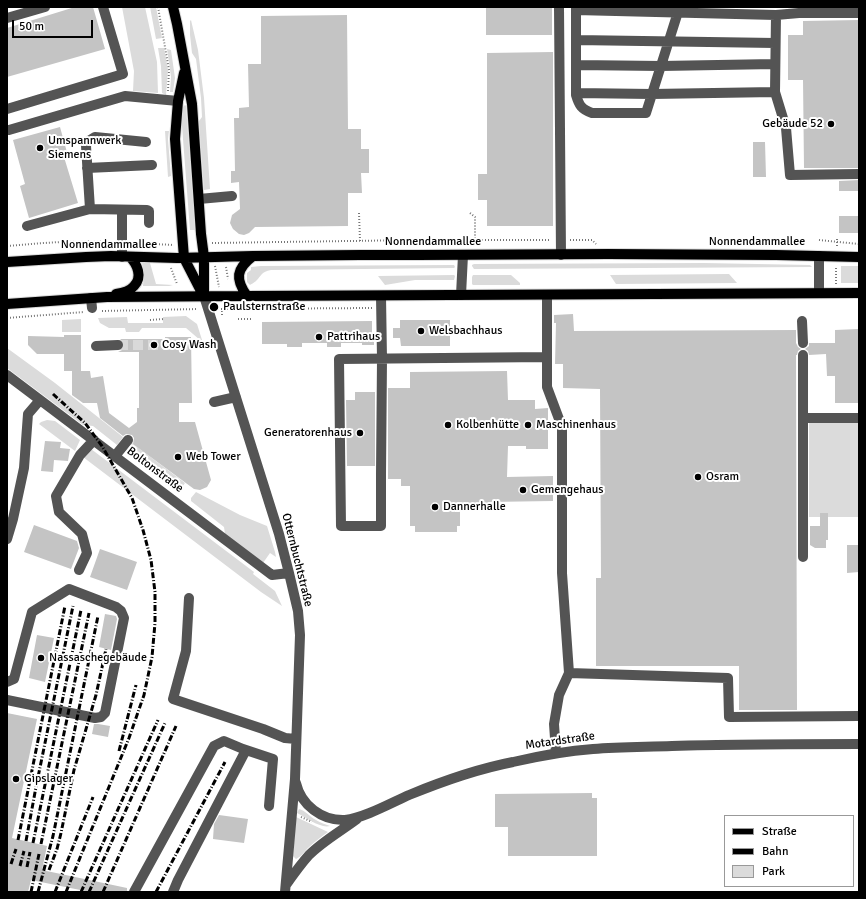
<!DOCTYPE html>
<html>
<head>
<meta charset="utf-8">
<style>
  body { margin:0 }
  #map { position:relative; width:866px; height:899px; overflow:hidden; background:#fff; font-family:Signika,sans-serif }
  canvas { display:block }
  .frame { position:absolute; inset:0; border:8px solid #000; pointer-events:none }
  .legend { position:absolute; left:724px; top:815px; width:130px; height:72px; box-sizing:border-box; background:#fff; border:1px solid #999; margin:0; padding:5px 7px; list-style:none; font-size:12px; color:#000 }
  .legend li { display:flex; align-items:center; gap:8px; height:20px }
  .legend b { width:20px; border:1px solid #999 }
  .scale { position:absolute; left:12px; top:20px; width:81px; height:18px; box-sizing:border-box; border:2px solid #000; border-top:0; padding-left:5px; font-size:12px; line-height:14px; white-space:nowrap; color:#000; -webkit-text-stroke:3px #fff; paint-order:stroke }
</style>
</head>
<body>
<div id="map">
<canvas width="866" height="899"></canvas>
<div class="frame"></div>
<ul class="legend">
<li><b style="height:5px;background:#000"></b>Straße</li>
<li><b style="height:5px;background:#000"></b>Bahn</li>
<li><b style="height:11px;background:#dbdbdb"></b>Park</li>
</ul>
<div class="scale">50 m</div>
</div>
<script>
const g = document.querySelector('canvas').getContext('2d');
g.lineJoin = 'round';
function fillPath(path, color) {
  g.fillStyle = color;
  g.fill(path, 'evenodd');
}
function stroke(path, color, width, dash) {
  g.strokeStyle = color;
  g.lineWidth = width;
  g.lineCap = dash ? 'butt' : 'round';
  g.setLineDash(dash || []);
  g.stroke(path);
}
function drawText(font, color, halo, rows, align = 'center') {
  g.font = font + ' Signika,sans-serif';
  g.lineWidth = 4;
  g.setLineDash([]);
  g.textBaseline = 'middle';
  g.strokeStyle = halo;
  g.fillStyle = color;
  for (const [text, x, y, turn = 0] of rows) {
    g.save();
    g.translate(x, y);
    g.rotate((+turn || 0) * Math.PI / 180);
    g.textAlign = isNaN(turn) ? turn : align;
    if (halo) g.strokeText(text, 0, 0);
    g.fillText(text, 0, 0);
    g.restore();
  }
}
fillPath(new Path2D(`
  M122 7H145L157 62 158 93 133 91 134 71Z
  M150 7H156L162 38 156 39Z
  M191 20 198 50 204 98 210 189 204 190 199 121 202 117 201 98 196 59 192 53 190 35V21Z
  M158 48H164L168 70 166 95 162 93 161 66Z
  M167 49 171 50 175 78 173 92H170L171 77Z
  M185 105 186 106 195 230H190L182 126V108Z
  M165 131H169L168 139 171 176 168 177Z
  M142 262 150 263 156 284 173 285 169 286H143C143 283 144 280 144 276 144 271 142 266 142 262Z
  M704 263 810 265 812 267 474 269 472 266V265L474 264Z
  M454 265 455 267 454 268 271 270C261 272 262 275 256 281 255 282 250 285 250 285L247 282V273L251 270V267L261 266Z
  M841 266H859V283H841Z
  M729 274 737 283 616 284 610 275Z
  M454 275 455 276 454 280H415L385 285 378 276Z
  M473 275H511L520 283V285H473L472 284V277Z
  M186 316 197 324 202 340H200L186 328H142L139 332H126L125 328H109L100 323 98 318 127 317 128 323H163V317Z
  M81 319V332H62V320Z
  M7 348 55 383 123 437 117 445 93 426 83 425 7 368Z
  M47 420 55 421 80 440 75 451 39 424 41 422Z
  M809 423H859V517H809Z
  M132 443 185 483 180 490 177 491 125 451Z
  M91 449 254 572 253 574 275 591 282 606 261 592 83 457Z
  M196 492 240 515 267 526 275 552 276 557 270 553 263 563 225 534 224 527 191 501V498Z
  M299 809C305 810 310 817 316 820 321 823 325 824 330 826 321 829 305 817 297 813Z
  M296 817 328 832C321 837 314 842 308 848 304 852 301 857 296 859L293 856Z`), '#dbdbdb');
fillPath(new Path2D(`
  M75 7H93L105 49 7 77V28Z
  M486 7H552V35H486Z
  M347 15 348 129H361V149H369V173H361L362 193H348V226L255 227 249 233 244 235 239 234 233 229 230 223 232 215 240 209 239 182 231 183V171H235L234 118H239V108L249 107 248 64H261V16Z
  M859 20V168H804L803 80H788V35H803V21Z
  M553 52V226H487V200H478V174H487V53Z
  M60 127 68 156 64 157 78 203 29 218 20 186 25 184 13 140Z
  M753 142H765L766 177H753Z
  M859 180V191H839V181Z
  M839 216H859V233H839Z
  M573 314 574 331 796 330V343L798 347 801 349 798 351 797 355H796L797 710H739V666H596V578H601L600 389 563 388V364H555L556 323H554V315Z
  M400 320H450V346H401L400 338H393V328H400Z
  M372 321V333H375V342H374V345H362V343H341V347H327V343H302V347H287V344H262V322Z
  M859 329V403H835V376H827L826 354 809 355 808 351 805 349 809 346V343H835V330Z
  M64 335H81V371H90L91 378 103 376 109 413 129 428 137 422V408H139V352H118L122 350 124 348V342L120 339H165V337H191L192 403H179V422H195L211 480 207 487 200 490 194 489 133 444 134 438 132 435 126 434 123 436 100 418 97 403H83L72 395V371H64V354H37L28 345V336L64 337Z
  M507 371 508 400H535V409L548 408V449H526V446H508L507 477 553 476V501L488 502V507H460V526H457V532H415V526H410V486H401V479H388V388H410V372Z
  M355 392H375V466H347L346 400H355Z
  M45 441 61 442 60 448 70 449 68 461 54 460 53 472 41 471Z
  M820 513H828V540H826V548H815L810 545V526H820Z
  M34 525 77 541 79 548 71 569 24 552Z
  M847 545H859V572L847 573Z
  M100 549 137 562 127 590 90 577Z
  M105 614 116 616 117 619 111 650 99 647Z
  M37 635 54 638 45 682 29 678Z
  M7 713 37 719 12 838 47 846 42 870 127 888V892H90L31 880 28 892H7Z
  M94 724H98L110 726 108 737 92 734Z
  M592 793V798H597V856H508V827H495V794Z
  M219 815 248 819 244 843 213 839 214 824Z`), '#c4c4c4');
stroke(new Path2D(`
  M118 345H191`), '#d9d9d9', 10, [10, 5]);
const major = new Path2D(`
  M173 7 177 24 192 104 201 234 204 257V296
  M184 73 178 101 175 139 184 258 203 295
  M7 262 86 257 111 256 177 258 253 256 360 255H417L608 254 776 255 859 257
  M116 294C122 293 130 291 134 286 143 277 137 264 130 257
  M247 296C235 279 236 269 253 256
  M7 304 107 297 247 296 859 293`);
stroke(major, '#dbdbdb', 12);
stroke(new Path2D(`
  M158 7 169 70 168 91
  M359 213 360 241
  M470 213 475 217V240
  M570 240H592L596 244
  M819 240 859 244
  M132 243 174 245
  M212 243 417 240H551
  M7 246C42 243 77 240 112 242
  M837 246V237
  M215 266 219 287
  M226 267 228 279
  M171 268 177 284
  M836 284V266
  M222 308V317
  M218 309 372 308
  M102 311 198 309
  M7 318 84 312
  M238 319H253
  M150 320 164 319
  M301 817 312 822`), '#767676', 2, [1, 2]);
stroke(new Path2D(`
  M559 7 561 255
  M576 7V95C579 105 581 109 592 113H646L678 12 682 8
  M576 10 776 15 799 13H859
  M776 15 775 92 786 128 790 175 859 174
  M7 18 45 7
  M576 40 775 43
  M576 65 661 66 775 64
  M576 93 652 94 775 92
  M7 109 123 74 103 7
  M9 130 125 96 178 101
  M87 168 152 165
  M199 199 232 196
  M90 209 86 146 87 142 95 137 146 142
  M27 226 90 209 147 210 149 211V223
  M122 257V210
  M819 293V256
  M461 295 463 255
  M547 295V387L562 427V573L569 673 728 678 729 717 859 716
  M204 296 279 534 289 573 298 611 300 635 295 779 285 892
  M381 296 382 359 381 474V526H341L339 359 547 357
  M91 298 92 308
  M802 321 803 343
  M96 346 118 345
  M803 355V418
  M7 375 272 575 289 573
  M214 402 236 397
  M115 456 128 440
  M7 539 13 519 24 468 28 414 40 400
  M803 557V418H859
  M79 570 87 553 82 534 59 512 56 496 80 455 94 440
  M189 598 186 651 173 699 263 729 285 738 296 739
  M7 682 14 679 32 612 69 589 116 607 121 611 124 618 105 713 101 717 95 718 7 700
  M556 753 554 724 559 695 569 673
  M296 783C301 805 322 821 345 820 364 818 391 803 409 795 443 781 477 769 513 762 539 756 566 751 593 749 619 747 646 747 672 746 734 744 797 744 859 744
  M286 885C293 875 300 865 309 855 323 841 341 831 357 819
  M134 892 214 746 224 741 243 749 273 759 269 806
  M173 892 178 880 246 750`), '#545454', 10);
stroke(major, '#000', 10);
stroke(new Path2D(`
  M53 394 85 423 102 446 132 498 143 530 151 560 155 592V623L152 657 144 695 129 738 66 892
  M119 751 136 685
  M18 840 65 606
  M26 841 36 787 73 606
  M33 843 81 610
  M41 844 89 613
  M11 864 16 849
  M20 866 24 851
  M27 867 30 852
  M49 870 57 849 61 833 74 770 96 695 106 649
  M31 892 39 854
  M38 892 53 836 98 616
  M55 892 93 797
  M81 892 158 720
  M89 892 165 723
  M103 892 176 726
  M156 892 225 762`), '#000', 3, [6, 2, 1, 2]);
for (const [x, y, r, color] of [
  [831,124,4,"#000"],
  [40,148,4,"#000"],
  [214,307,5,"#000"],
  [421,331,4,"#000"],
  [319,337,4,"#000"],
  [154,345,4,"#000"],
  [448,425,4,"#000"],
  [528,425,4,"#000"],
  [360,433,4,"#000"],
  [178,457,4,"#000"],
  [698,477,4,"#000"],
  [523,490,4,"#000"],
  [435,507,4,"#000"],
  [41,658,4,"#000"],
  [16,779,4,"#000"]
]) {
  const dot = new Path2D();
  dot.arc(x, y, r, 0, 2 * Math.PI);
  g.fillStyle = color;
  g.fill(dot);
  stroke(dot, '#fff', 1.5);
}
drawText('12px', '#000', '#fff', [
  ["Gebäude 52",823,124,"right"],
  ["Umspannwerk",48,141],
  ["Siemens",48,155],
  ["Paulsternstraße",223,307],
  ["Welsbachhaus",429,331],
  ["Pattrihaus",327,337],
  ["Cosy Wash",162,345],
  ["Kolbenhütte",456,425],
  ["Maschinenhaus",536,425],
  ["Generatorenhaus",352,433,"right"],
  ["Web Tower",186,457],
  ["Osram",706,477],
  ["Gemengehaus",531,490],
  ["Dannerhalle",443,507],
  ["Nassaschegebäude",49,658],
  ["Gipslager",24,779]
], 'left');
drawText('12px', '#000', '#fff', [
  ["Nonnendammallee",433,242],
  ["Nonnendammallee",757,242],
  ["Nonnendammallee",109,245],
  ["Boltonstraße",155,470,37],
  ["Otternbuchtstraße",297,560,76],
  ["Motardstraße",560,741,-8]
]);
</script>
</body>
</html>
